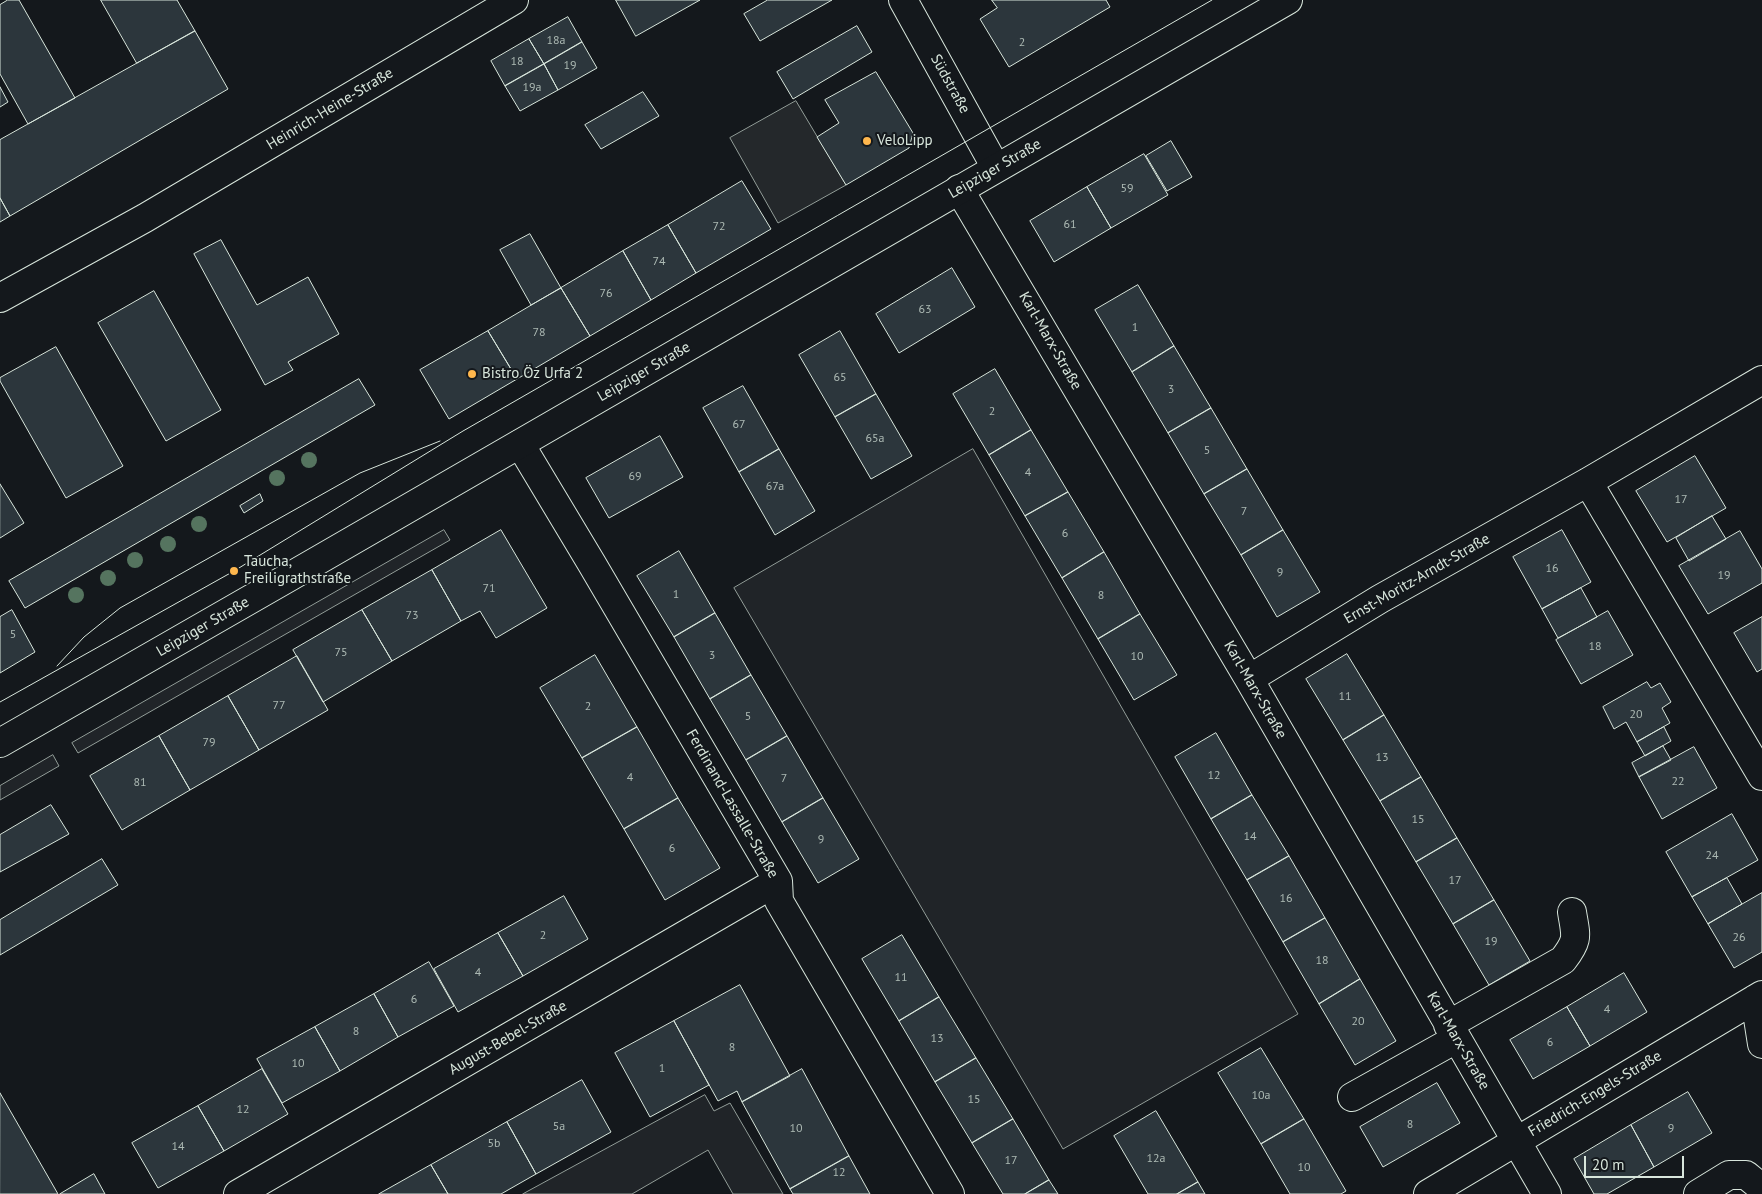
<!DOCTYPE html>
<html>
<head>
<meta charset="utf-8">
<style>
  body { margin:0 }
  #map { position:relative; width:1762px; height:1194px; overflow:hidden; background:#14181c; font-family:"PT Sans",sans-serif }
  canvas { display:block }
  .scale { position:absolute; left:1584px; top:1156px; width:100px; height:22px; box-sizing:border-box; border:2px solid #d8e6dc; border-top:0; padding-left:6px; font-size:15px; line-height:18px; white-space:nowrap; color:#d8e6dc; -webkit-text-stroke:4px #14181c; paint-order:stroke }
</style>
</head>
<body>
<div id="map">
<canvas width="1762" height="1194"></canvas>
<div class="scale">20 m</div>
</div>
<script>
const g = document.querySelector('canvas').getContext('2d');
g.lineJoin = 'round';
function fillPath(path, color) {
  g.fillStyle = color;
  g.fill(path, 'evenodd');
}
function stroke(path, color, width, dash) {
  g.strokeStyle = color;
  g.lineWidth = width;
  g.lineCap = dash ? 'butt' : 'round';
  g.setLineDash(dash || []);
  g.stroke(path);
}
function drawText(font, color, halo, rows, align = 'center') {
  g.font = font + ' "PT Sans",sans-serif';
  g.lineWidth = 4;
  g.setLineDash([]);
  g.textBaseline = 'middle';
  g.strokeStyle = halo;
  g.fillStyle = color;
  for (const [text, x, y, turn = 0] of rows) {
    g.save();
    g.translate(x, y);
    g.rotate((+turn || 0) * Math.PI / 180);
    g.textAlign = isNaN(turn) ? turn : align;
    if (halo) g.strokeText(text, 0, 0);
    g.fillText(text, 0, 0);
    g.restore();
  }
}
const green = new Path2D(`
  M973 449 1298 1014 1063 1149 734 588Z
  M444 530 450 540 78 753 72 743Z
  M53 755 59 766 0 800V786Z
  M705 1095 714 1111 730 1103 783 1194H733L708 1150 632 1194H523Z`);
fillPath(green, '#202428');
stroke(green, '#939e99', 1);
const parking = new Path2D(`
  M796 101 846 185 778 223 730 138Z`);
fillPath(parking, '#24282b');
stroke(parking, '#939e99', 1);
const building = new Path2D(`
  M8 0H19L75 98 28 124 0 74V5Z
  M101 0H177L195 31 137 63Z
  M616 0H700L636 36Z
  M768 0H832L760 41 744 14Z
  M992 0H1106L1110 7 1009 67 980 19 997 8Z
  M568 17 582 42 544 64 529 39Z
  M857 26 872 52 793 99 777 72Z
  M195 31 228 89 10 216 0 198V140Z
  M529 39 544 64 505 86 491 61Z
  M582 42 597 68 558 90 544 64Z
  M544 64 558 90 520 111 505 86Z
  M876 72 913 133 909 148 846 185 817 137 839 123 825 100Z
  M0 87 8 102 0 107Z
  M643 92 659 116 601 149 585 125Z
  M1171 141 1192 177 1167 191 1146 156Z
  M1144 154 1168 195 1111 228 1087 187Z
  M742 181 771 229 696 273 668 225Z
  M1087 187 1111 228 1054 262 1030 221Z
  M0 198 10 216 0 222Z
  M668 225 696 273 651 300 623 251Z
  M530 234 561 288 531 305 500 250Z
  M221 240 257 305 308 277 339 334 288 362 293 370 265 385 194 254Z
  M623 251 651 300 590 336 561 288Z
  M952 268 975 307 899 353 876 314Z
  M1138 285 1174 346 1132 372 1095 310Z
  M561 288 590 336 517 379 488 331Z
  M154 291 221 410 166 441 98 323Z
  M488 331 517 379 449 419 420 370Z
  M840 331 876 394 835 417 799 355Z
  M1174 346 1211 408 1168 433 1132 372Z
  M56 347 123 466 66 498 0 381V378Z
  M995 369 1031 430 989 455 953 394Z
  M359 379 375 405 25 608 9 581Z
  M743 386 779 449 739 472 703 408Z
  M876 394 912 456 871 479 835 417Z
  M1211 408 1247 469 1204 494 1168 433Z
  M1031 430 1068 492 1025 516 989 455Z
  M660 436 683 477 609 518 586 478Z
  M779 449 815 511 775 535 739 472Z
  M1695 456 1726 508 1667 542 1636 491Z
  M1247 469 1283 530 1241 555 1204 494Z
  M0 484 24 523 0 538Z
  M1068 492 1104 552 1062 578 1025 516Z
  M260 494 263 501 244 513 240 506Z
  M1712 516 1726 539 1689 561 1676 538Z
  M501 530 547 608 496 638 480 611 461 621 432 570Z
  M1283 530 1320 592 1277 617 1241 555Z
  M1562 530 1591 582 1542 609 1513 557Z
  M1740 531 1762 569V583L1708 614 1679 566Z
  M679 551 715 613 674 637 637 576Z
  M1104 552 1140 614 1098 639 1062 578Z
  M432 570 461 621 392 661 362 610Z
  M1581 588 1597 617 1558 638 1542 609Z
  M12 610 35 652 0 673V617Z
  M362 610 392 661 323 702 293 650Z
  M1608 611 1633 655 1581 684 1556 640Z
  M715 613 751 675 710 699 674 637Z
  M1140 614 1177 675 1134 700 1098 639Z
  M1762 617V669L1757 672 1734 633Z
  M1347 654 1384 715 1343 740 1306 679Z
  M595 655 637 727 582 758 540 688Z
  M297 656 328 710 259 750 228 696Z
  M751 675 787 736 746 760 710 699Z
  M1647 682 1651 688 1660 683 1671 702 1662 708 1670 723 1637 742 1626 722 1614 729 1603 707Z
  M228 696 259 750 190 790 159 736Z
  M1384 715 1421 777 1380 801 1343 740Z
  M637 727 678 798 624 829 582 758Z
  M1664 727 1671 741 1645 756 1637 742Z
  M1216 733 1252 795 1211 819 1175 757Z
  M159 736 190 790 122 830 90 776Z
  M787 736 823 798 782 822 746 760Z
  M1663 746 1671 760 1639 777 1632 763Z
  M1694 747 1717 788 1662 819 1639 777Z
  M1421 777 1457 838 1416 862 1380 801Z
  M1252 795 1289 856 1247 880 1211 819Z
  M678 798 720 868 665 900 624 829Z
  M823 798 859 859 818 883 782 822Z
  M51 805 69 834 0 872V835Z
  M1732 814 1758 860 1692 897 1666 852Z
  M1457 838 1494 900 1453 924 1416 862Z
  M1289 856 1325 918 1283 942 1247 880Z
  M102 859 118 885 0 955V920Z
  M1727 878 1742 904 1708 924 1692 897Z
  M1762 893V952L1734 968 1708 924Z
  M564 896 588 939 523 976 498 933Z
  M1494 900 1530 961 1489 985 1453 924Z
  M1325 918 1360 979 1319 1004 1283 942Z
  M498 933 523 976 458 1012 434 969Z
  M902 935 939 997 899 1021 862 959Z
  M429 962 454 1006 398 1037 374 994Z
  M1624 973 1647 1012 1590 1046 1567 1007Z
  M1360 979 1396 1041 1355 1065 1319 1004Z
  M740 985 790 1076 742 1102 737 1091 718 1101 674 1021Z
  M374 994 398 1037 340 1071 315 1027Z
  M939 997 976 1058 935 1082 899 1021Z
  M1567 1007 1590 1046 1533 1079 1510 1040Z
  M674 1021 709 1085 650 1117 615 1053Z
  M315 1027 340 1071 282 1103 257 1059Z
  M1261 1048 1304 1119 1261 1144 1218 1073Z
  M976 1058 1013 1119 972 1143 935 1082Z
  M262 1069 288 1114 224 1151 198 1106Z
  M802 1069 849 1156 790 1189 742 1102Z
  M582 1080 611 1132 536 1174 507 1122Z
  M1437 1083 1460 1123 1383 1167 1360 1127Z
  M1688 1092 1712 1133 1654 1167 1631 1125Z
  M0 1093 58 1194H0Z
  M198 1106 224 1151 158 1188 132 1143Z
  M1156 1111 1198 1182 1177 1194H1148L1114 1136Z
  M1013 1119 1049 1180 1025 1194H1003L972 1143Z
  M1304 1119 1346 1191 1341 1194H1290L1261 1144Z
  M507 1122 536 1174 501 1194H448L431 1165Z
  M1631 1125 1654 1167 1607 1194H1594L1574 1159Z
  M849 1156 870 1194H793L790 1189Z
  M431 1165 448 1194H379Z
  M94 1174 105 1194H60Z
  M1049 1180 1058 1194H1025Z
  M1198 1182 1205 1194H1177Z`);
fillPath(building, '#2c363c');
stroke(building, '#d8e6dc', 1);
const minor = new Path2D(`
  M903 0 996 168
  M959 189 1249 679 1547 1194
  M0 298 145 218 514 0
  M520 444 592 564 778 881 779 901 950 1194
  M1588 482 1762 776
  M1249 679 1380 599 1588 482 1762 380
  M1755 999 1762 1044
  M1448 1025 1563 960C1579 939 1576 937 1572 912
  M1352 1097 1456 1039
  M238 1194 778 881
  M1428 1194 1762 995
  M1698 1194 1729 1175H1746L1762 1188`);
const major = new Path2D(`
  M0 743 291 576 1288 0`);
stroke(minor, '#d8e6dc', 30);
stroke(major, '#d8e6dc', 30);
stroke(minor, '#14181c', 28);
stroke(major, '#14181c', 28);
stroke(new Path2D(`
  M57 666 84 637 120 608 360 473 440 441
  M0 702 234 571 463 431 1212 0`), '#d8e6dc', 1);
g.fillStyle = '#55745f';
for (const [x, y] of [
  [309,460],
  [277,478],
  [199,524],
  [168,544],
  [135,560],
  [108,578],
  [76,595]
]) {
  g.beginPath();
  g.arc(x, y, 8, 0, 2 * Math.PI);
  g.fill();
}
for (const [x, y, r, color] of [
  [867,141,5,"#ffb74d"],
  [472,374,5,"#ffb74d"],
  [234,571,5,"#ffb74d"]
]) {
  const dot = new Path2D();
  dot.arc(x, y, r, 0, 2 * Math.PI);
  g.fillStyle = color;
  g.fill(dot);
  stroke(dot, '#14181c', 2);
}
drawText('12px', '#adbab4', null, [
  ["18a",556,41],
  ["2",1022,43],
  ["18",517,62],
  ["19",570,66],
  ["19a",532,88],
  ["59",1127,189],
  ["61",1070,225],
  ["72",719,227],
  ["74",659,262],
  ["76",606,294],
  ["63",925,310],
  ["1",1135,328],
  ["78",539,333],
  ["65",840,378],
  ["3",1171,390],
  ["2",992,412],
  ["67",739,425],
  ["65a",875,439],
  ["5",1207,451],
  ["4",1028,473],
  ["69",635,477],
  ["67a",775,487],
  ["17",1681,500],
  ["7",1244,512],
  ["6",1065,534],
  ["16",1552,569],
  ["9",1280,573],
  ["19",1724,576],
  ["71",489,589],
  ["1",676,595],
  ["8",1101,596],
  ["73",412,616],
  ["5",13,635],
  ["18",1595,647],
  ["75",341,653],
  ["3",712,656],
  ["10",1137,657],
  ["11",1345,697],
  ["77",279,706],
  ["2",588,707],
  ["20",1636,715],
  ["5",748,717],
  ["79",209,743],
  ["13",1382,758],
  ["12",1214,776],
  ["4",630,778],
  ["7",784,779],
  ["22",1678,782],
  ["81",140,783],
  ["15",1418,820],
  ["14",1250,837],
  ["9",821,840],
  ["6",672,849],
  ["24",1712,856],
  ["17",1455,881],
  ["16",1286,899],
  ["2",543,936],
  ["26",1739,938],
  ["19",1491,942],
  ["18",1322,961],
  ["4",478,973],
  ["11",901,978],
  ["6",414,1000],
  ["4",1607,1010],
  ["20",1358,1022],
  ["8",356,1032],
  ["13",937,1039],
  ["6",1550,1043],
  ["8",732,1048],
  ["10",298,1064],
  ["1",662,1069],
  ["10a",1261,1096],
  ["15",974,1100],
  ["12",243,1110],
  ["8",1410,1125],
  ["5a",559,1127],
  ["10",796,1129],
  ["9",1671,1129],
  ["5b",494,1144],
  ["14",178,1147],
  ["12a",1156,1159],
  ["17",1011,1161],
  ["10",1304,1168],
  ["12",839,1173]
]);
drawText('15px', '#d8e6dc', '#14181c', [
  ["Südstraße",950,84,61],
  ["Heinrich-Heine-Straße",330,109,-31],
  ["Leipziger Straße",995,169,-30],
  ["Karl-Marx-Straße",1050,341,60],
  ["Leipziger Straße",644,372,-30],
  ["Ernst-Moritz-Arndt-Straße",1417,579,-30],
  ["Leipziger Straße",203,627,-30],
  ["Karl-Marx-Straße",1255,690,60],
  ["Ferdinand-Lassalle-Straße",732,804,60],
  ["August-Bebel-Straße",508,1038,-30],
  ["Karl-Marx-Straße",1458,1041,60],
  ["Friedrich-Engels-Straße",1595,1094,-31]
]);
drawText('15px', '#d8e6dc', '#14181c', [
  ["VeloLipp",877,141],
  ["Bistro Öz Urfa 2",482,374],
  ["Taucha,",244,562],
  ["Freiligrathstraße",244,579]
], 'left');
</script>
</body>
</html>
